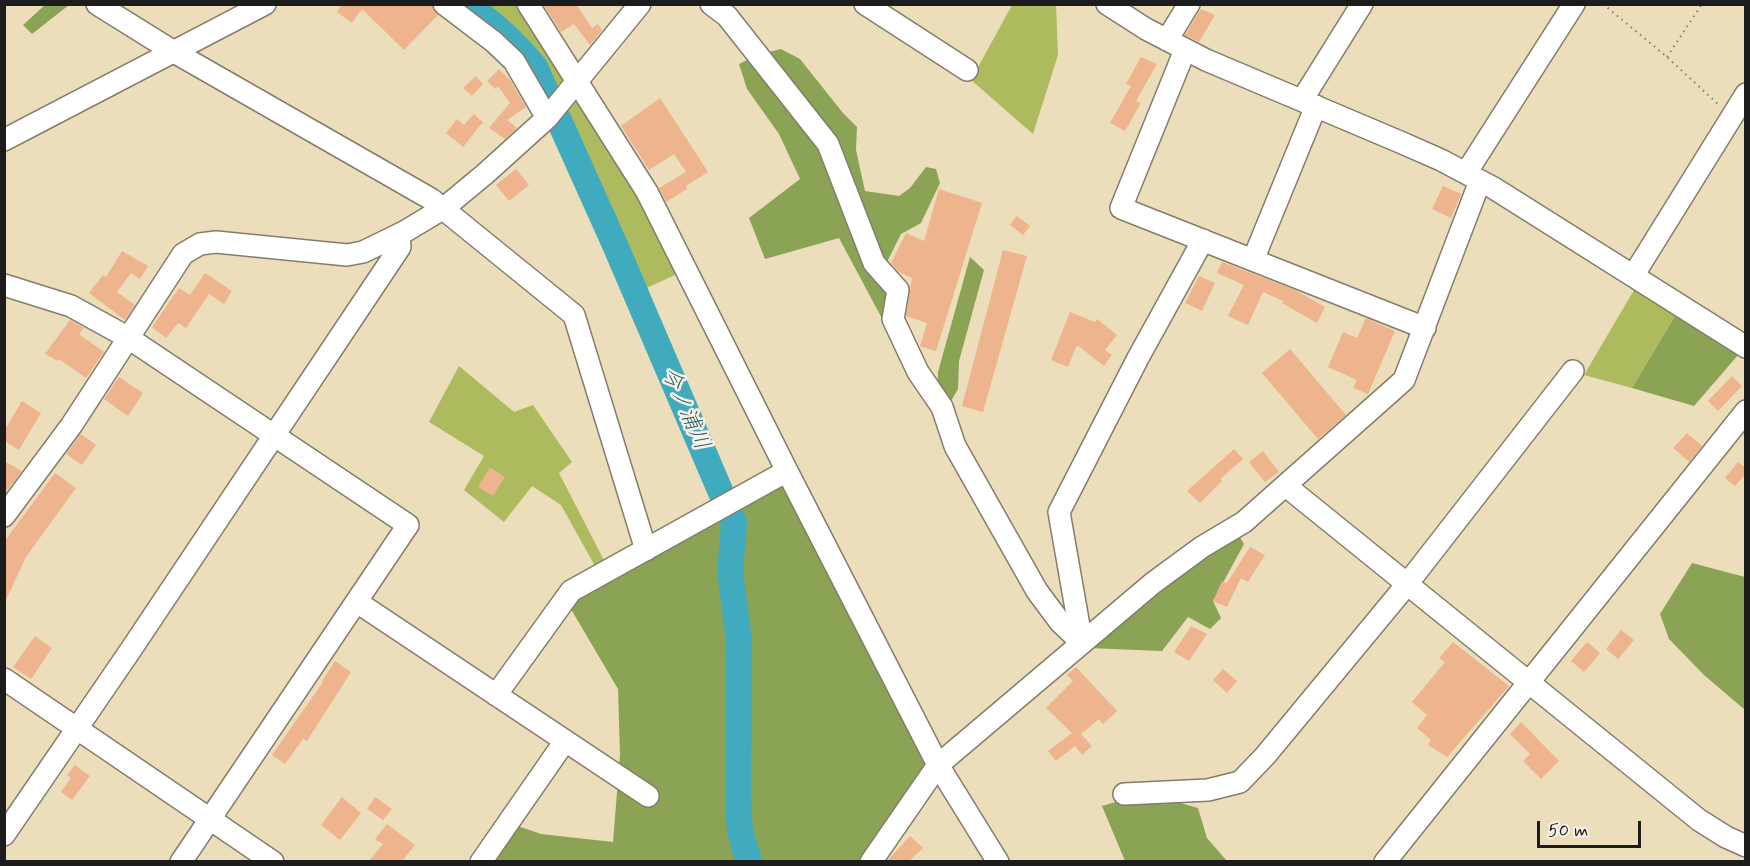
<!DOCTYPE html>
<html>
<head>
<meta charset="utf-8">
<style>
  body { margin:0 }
  #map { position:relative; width:1750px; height:866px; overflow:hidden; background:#ecdeba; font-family:Mynerve,sans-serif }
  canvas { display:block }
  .frame { position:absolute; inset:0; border:6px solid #1c1c1c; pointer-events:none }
  .scale { position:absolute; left:1537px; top:821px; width:104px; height:27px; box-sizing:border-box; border:3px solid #1c1c1c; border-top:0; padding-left:8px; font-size:18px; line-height:21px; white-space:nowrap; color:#1c1c1c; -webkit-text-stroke:4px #f7f3e8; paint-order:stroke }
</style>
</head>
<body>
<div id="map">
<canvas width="1750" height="866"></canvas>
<div class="frame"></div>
<div class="scale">50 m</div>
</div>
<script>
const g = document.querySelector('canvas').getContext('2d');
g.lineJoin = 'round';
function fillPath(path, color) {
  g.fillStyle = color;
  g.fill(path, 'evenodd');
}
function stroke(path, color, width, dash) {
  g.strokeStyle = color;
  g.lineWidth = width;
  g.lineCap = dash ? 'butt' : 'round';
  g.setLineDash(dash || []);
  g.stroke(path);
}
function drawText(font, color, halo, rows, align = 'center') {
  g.font = font + ' Mynerve,"Klee One",sans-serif';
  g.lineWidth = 5;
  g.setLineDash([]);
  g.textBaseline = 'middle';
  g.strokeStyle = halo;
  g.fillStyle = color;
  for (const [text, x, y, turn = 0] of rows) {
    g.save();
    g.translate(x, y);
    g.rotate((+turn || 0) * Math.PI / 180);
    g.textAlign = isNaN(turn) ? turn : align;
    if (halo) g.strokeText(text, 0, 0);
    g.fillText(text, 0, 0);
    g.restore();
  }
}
fillPath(new Path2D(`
  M444 5H526L686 270 629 296 590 206 513 60Z
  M1012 5H1056L1058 55 1033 134 971 80Z
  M1637 285 1681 306 1632 388 1584 375Z
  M459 366 514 412 533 405 572 462 559 473 609 570 600 575 561 505 532 486 504 522 464 490 484 456 429 422Z`), '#adbb5e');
fillPath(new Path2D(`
  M46 4 69 5 32 34 23 25Z
  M781 49 800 59 843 113 857 127 856 150 865 191 899 196 910 188 926 167 936 169 940 183 921 223 901 234 882 272 909 369 839 238 765 259 749 218 800 179 779 134 747 89 739 64 757 55Z
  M970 257 984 270 959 361 958 389 944 413 937 399 938 372Z
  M1681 306 1745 347 1694 406 1632 388Z
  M787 471 938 765 871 861 484 862 515 825 541 834 613 842 620 755 618 689 565 599Z
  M1237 532 1244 544 1213 601 1221 618 1210 629 1188 617 1162 651 1088 648Z
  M1692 563 1745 577V710L1704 675 1669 639 1660 614Z
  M1146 793 1198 808 1207 838 1227 861H1125L1102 806Z`), '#8aa355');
stroke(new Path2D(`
  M467 4C493 23 515 42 535 67L615 245 734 523 730 572 739 639 738 799 740 831 749 862`), '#40abbf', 26);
fillPath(new Path2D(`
  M342 4H432L433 9 438 15 404 50 362 9 352 23 337 12Z
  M543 4H576L592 28 598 24 602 30 590 45 574 24 561 32Z
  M1201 9 1215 15 1199 42 1185 35Z
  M1141 57 1157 64 1136 101 1141 103 1125 131 1110 123 1131 86 1126 84Z
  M499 69 510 80 526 107 507 120 517 128 505 139 489 128 510 103 498 86 495 89 487 81Z
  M476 76 483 84 472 96 463 88Z
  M660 98 708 172 686 186 687 189 666 202 659 188 686 172 674 154 649 170 621 126Z
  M474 114 483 122 463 147 446 133 457 119 464 125Z
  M516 169 529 185 509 201 496 185Z
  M1443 186 1461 194 1451 218 1432 209Z
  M939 189 982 203 936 351 920 346 927 323 906 316 912 278 899 272 891 263 906 233 924 241Z
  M1017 216 1030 226 1023 235 1010 225Z
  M1003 250 1027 256 983 412 962 406Z
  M122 251 148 266 140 279 131 273 117 292 135 305 125 320 89 293 103 275 106 277Z
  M1222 262 1295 290 1325 307 1317 323 1282 303 1283 301 1263 292 1248 325 1228 316 1244 285 1217 273Z
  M205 273 232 291 224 304 209 294 186 328 178 323 166 338 152 327 179 288 190 295Z
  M1199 276 1215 283 1202 311 1185 303Z
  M1070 312 1095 322 1097 319 1117 335 1105 350 1112 355 1104 366 1077 345 1068 367 1051 360Z
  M1366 318 1395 331 1368 394 1353 388 1357 380 1328 367 1343 332 1357 338Z
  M70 320 84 328 79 334 104 352 86 378 59 359 58 361 45 354Z
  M1290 349 1346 415 1318 439 1262 373Z
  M1732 376 1742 386 1718 411 1708 401Z
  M119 377 143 393 128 416 104 399Z
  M22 401 41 413 19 450 4 441V431Z
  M1687 433 1702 446 1689 462 1673 448Z
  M81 434 96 445 82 465 66 454Z
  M1234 449 1243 459 1220 479 1222 481 1200 503 1187 491Z
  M1263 451 1279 472 1265 482 1249 462Z
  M4 461 22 471 4 494Z
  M1738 462 1746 468V474L1735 486 1725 478Z
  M490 467 505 477 493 496 478 487Z
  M55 473 76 488 26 557 4 604V542Z
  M1250 547 1265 555 1248 582 1241 578 1227 607 1213 601 1222 581 1227 583Z
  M1191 626 1207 634 1189 661 1174 652Z
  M1621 630 1634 640 1618 659 1606 649Z
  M35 636 52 648 31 679 13 667Z
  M1453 642 1509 686 1447 757 1428 745 1431 740 1417 728 1427 715 1412 702 1445 662 1439 658Z
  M1587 642 1600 653 1584 672 1571 661Z
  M335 661 351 672 307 741 303 739 285 764 272 755 323 682 322 681Z
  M1076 667 1117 711 1103 724 1099 719 1081 734 1092 746 1082 755 1075 746 1056 761 1048 751 1072 733 1046 708 1073 681 1067 675Z
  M1223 669 1237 681 1227 693 1213 680Z
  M1521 722 1559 761 1541 779 1523 761 1530 754 1510 734Z
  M75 765 90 776 72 800 61 792 71 778 67 775Z
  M342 797 361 813 340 840 321 825Z
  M375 797 392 809 383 820 367 809Z
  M387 824 415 845 402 861H369L383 844 375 839Z
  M910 836 923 848 909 861H887Z`), '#edb48d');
const minor = new Path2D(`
  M97 4 174 52 431 199 574 315 646 550
  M444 4 494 42 514 61 547 118
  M528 4 647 192 787 471 938 765 998 862
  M711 4 727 16 828 144 874 263 898 290 893 319 918 372 942 407 955 446 1037 591 1060 622 1082 643
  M865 4 967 70
  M1107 4 1146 29 1206 60 1400 142 1441 160 1492 187 1746 347
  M1167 40 1189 4
  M1185 50 1121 208 1425 328
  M1302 100 1362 4
  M4 140 265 4
  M1466 173 1574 4
  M1253 260 1316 106
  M1633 276 1746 94
  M4 285 71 306 127 337 408 525 181 862
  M1286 486 1699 820 1726 837 1746 846
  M4 516 71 426 183 254 200 244 216 242 347 255 363 252 404 232 444 208 485 174 547 118 640 4
  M357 602 648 796
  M1082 643 1059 512 1138 358 1203 240
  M4 679 273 862
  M496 695 571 591 787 471
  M1124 794 1208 790 1240 782 1265 756 1404 588 1573 371
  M4 835 130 651 400 247 399 235
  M481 862 565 741
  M871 862 938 765 1153 583 1202 547 1244 522 1404 380 1480 181
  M1385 862 1746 411`);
stroke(minor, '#847d6b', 24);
stroke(new Path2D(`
  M1603 4 1667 57 1719 105
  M1667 57 1702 4`), '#847d6b', 2, [1.5, 4.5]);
stroke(minor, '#fff', 21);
drawText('italic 22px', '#2c5c65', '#f7f3e8', [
  ["今ノ浦川",684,409,66]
]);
</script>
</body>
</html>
